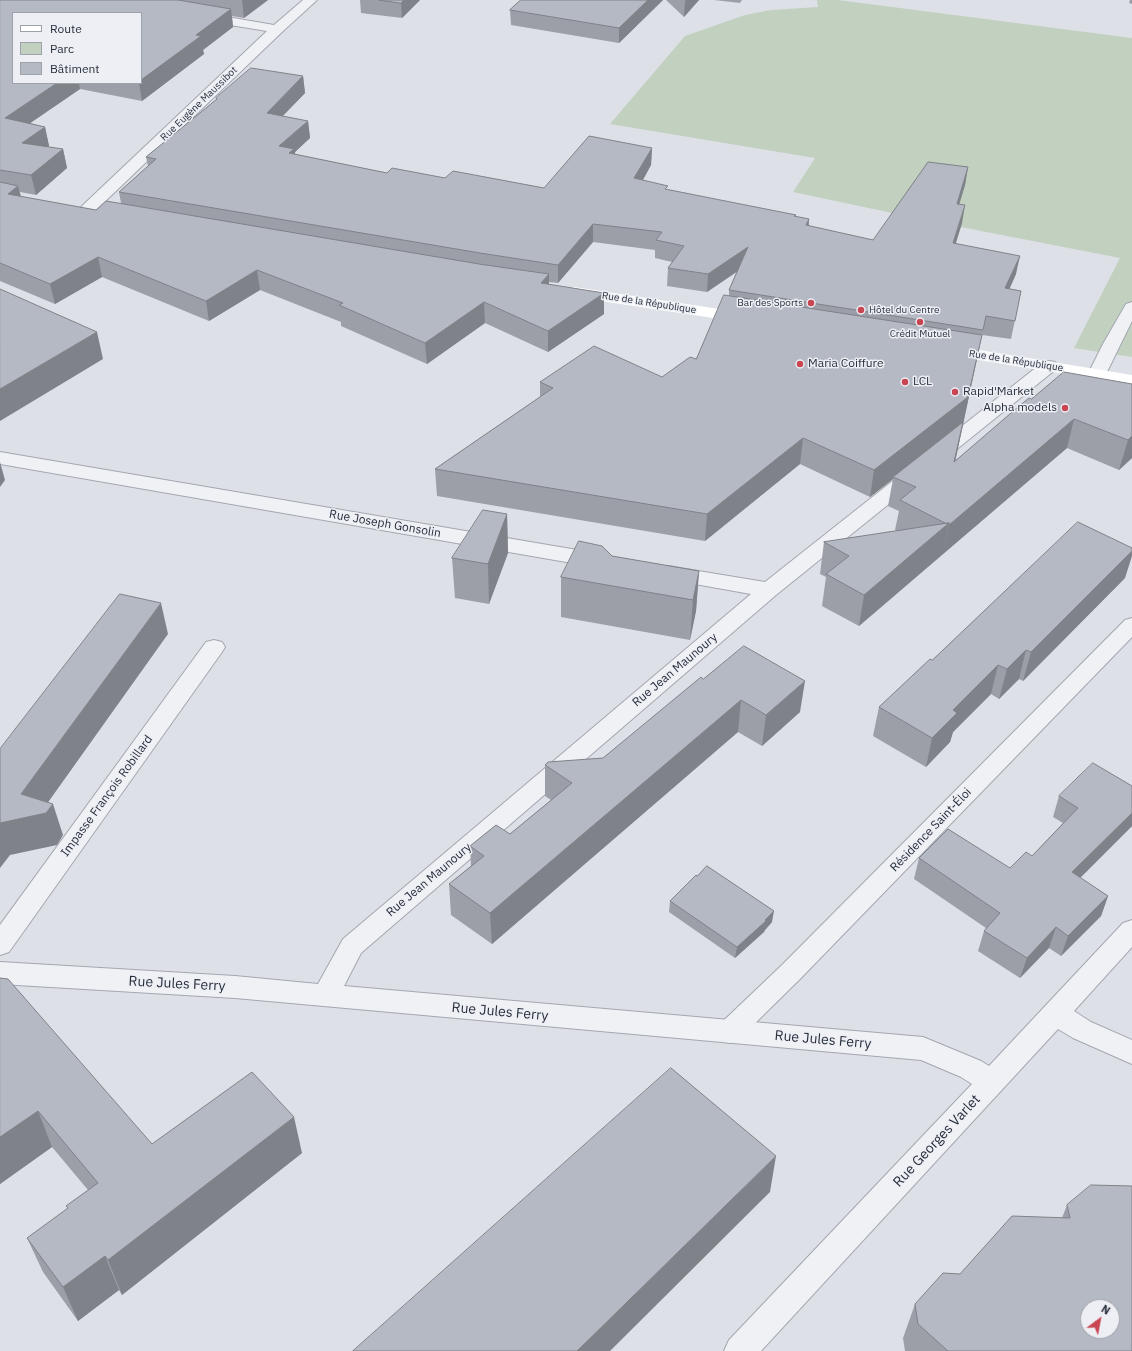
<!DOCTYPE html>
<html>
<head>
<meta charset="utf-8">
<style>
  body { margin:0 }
  #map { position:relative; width:1132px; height:1351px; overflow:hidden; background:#dde0e7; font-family:"IBM Plex Sans",sans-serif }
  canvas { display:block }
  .legend { position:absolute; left:12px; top:12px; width:130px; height:72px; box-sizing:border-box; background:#edeff4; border:1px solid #9ea2aa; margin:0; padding:5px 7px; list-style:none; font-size:12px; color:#272e3c }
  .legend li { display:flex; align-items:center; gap:8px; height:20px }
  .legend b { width:20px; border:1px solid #9ea2aa }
  .north { position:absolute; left:1080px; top:1299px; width:40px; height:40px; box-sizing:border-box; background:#edeff4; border:1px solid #9ea2aa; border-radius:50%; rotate:32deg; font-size:11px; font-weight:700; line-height:16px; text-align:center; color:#272e3c }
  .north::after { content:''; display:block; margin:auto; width:14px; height:18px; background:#c84651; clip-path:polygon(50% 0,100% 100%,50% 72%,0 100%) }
</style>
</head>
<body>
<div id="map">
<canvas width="1132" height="1351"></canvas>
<ul class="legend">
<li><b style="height:5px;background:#fff"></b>Route</li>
<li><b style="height:11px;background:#c2d0bf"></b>Parc</li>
<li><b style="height:11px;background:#b5b9c3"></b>Bâtiment</li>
</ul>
<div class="north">N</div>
</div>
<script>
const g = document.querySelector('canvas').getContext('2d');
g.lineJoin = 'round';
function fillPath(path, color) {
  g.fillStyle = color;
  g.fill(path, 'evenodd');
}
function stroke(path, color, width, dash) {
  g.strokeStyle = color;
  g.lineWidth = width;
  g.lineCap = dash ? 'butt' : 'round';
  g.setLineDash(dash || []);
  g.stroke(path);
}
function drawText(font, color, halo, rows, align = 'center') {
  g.font = font + ' "IBM Plex Sans",sans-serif';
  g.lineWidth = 3;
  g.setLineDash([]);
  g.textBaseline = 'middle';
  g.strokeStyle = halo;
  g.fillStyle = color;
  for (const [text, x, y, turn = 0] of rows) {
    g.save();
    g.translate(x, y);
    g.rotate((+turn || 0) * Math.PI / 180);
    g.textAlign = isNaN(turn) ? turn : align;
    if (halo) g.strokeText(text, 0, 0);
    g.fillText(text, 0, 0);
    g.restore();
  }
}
fillPath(new Path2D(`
  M817 0H838L1132 38V357L1074 348 1120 258 930 221 793 192 815 158 610 124 685 36 745 15 771 10 818 7Z`), '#c2d0bf');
const lane = new Path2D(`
  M1132 302V321L1106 374 1103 378 1097 379 1091 378 1088 374 1103 344 1126 304Z
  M1132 618V637L800 979 738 1040 729 1043 720 1040 716 1032 720 1024 782 965 1125 620Z`);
const street = new Path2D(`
  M303 0H317L282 32 94 212 88 214 82 212 80 209 82 206 267 31 199 20 198 17 199 14 204 13 274 25Z
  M1049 361 1055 362 1058 366 1055 370 776 595 361 953 344 986 923 1037 981 1061 989 1066 1123 923 1132 920V947L1074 1011 1091 1022 1132 1040V1064L1073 1038 1058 1029 761 1351H724L729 1340 972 1084 961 1077 921 1060 235 998 0 984V962L235 976 318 984 343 939 751 594 661 578 658 573 661 568 668 566 765 582 1043 362Z
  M0 452 601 554 608 556 611 561 608 566 601 568 0 464Z
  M214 640 222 642 225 647 222 652 9 952 0 955V925L206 642Z`);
stroke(lane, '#a3a7b0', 2);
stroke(street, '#a3a7b0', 2);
fillPath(lane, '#f0f1f5');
fillPath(street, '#f0f1f5');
fillPath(new Path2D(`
  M574 287 746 313 752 314 755 318 752 322 746 323 568 296 566 292 568 288Z
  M948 345 1132 375V385L942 354 939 350 942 346Z`), '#fff');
fillPath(new Path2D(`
  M0 0H268L244 18 232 16 233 27 203 50 204 54 142 101 80 89 30 123 45 127 49 146 48 147 63 149 67 168 36 195 20 192 21 197 96 210 121 203 119 192 148 166 146 157 216 100V98L303 76 305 93 283 116 308 121 310 138 295 152V154L387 173 544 188 652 148 651 165 643 180 668 190 809 219V226L873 240 968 167 965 185 959 204 962 223 956 243 1016 274 1009 289 1021 291 1011 339 982 335 955 461 1031 399 1132 384V458L1119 470 1067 448 859 626 822 606 826 577 820 574 824 542 897 531 895 530 899 511 888 506 893 479 870 497 800 464 705 541 437 496 435 469 540 397V382L662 377 696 359 729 296V290L737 271 707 292 667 286 668 268 672 262 655 258V250L593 242 558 283 549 282V284L604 314 548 352 485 323 427 364 341 326V322L260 290 209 321 102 277 55 304 0 281ZM13 13 141 83H13Z
  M360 0H420L402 18 361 13Z
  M521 0H663L619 43 511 25 510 10Z
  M666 0H699L684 17Z
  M714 0H742L740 3Z
  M1130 0H1132V4L1129 3Z
  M507 514 508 553 489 604 455 598 452 558Z
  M612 556 699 571 696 611 690 640 561 617V577Z
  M1125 578 1023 681 1019 679 999 699 991 694 953 732 950 742 926 767 873 736 879 707 932 660Z
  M703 679 800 712 762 746 738 732 492 944 451 915 449 884 471 866 470 846 510 834 551 800 545 796V765L603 758Z
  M1132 786V826L1080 878 1108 896 1101 916 1061 956 1049 948 1020 978 978 951 984 931 986 928 914 879 919 858 1010 868 1032 856 1063 823 1053 817 1059 796Z
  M670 901 772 922 765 930 764 932 735 958 669 912Z
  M0 978 152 1144 302 1153 122 1295 119 1290 78 1321 43 1272 27 1238 68 1209 66 1206 88 1190 52 1147 0 1184Z
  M1067 1205 1132 1351H905L903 1338 915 1304 1062 1218Z`), '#9c9fa8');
fillPath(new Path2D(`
  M242 0H268L244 18Z
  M404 0H420L402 18 401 3Z
  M648 0H663L619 43V28Z
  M686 0H699L684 17 685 1Z
  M231 9 233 27 203 50 204 54 142 101 139 83H141V80L196 35Z
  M303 76 305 93 269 130 267 113Z
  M57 83H79L80 89 10 137 5 118Z
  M308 121 310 138 295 152 296 166 279 146Z
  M45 127 49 146 27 162 22 143Z
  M652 148 651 165 634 196V178Z
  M63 149 67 168 36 195 31 175Z
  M968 167 965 185 954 222 957 204Z
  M18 186 23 206 8 194Z
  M965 205 962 223 950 261 953 243Z
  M809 219 807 237 806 225Z
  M593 224V242L558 283V265Z
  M748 247 747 265 707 292 708 274Z
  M1020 256 1016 274 1002 306 1005 288Z
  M98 257 102 277 55 304 50 284Z
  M257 270 260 290 209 321 206 301Z
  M549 274V295L541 283Z
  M604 293V314L548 352V331Z
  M484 302 485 323 427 364 425 343Z
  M97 332 103 359 0 421V389Z
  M982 335 949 491 893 477V479L870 497 874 470Z
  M1074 419 1067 448 943 554 949 525Z
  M1132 436V458L1119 470 1128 440Z
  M803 438 800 464 705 541 707 514Z
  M0 462 5 480 0 487Z
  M507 514 508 553 489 604 488 564Z
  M949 523 943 554 859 626 864 595Z
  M1132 551V556L1125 578 1023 681 1031 652Z
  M699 571 696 611 690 640 693 600Z
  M161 603 168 634 39 815 53 804 63 835 57 845 10 855 0 868V823L21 794Z
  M1026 650 1019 679 999 699 1007 669Z
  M998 665 991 694 953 732 950 742 926 767 932 738 953 710Z
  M805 681 800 712 762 746 766 715Z
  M741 700 738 732 492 944 490 913Z
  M1132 813V826L1065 893 1072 872Z
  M1108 896 1101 916 1061 956 1068 936Z
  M774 911 772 922 765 930 764 932 735 958 737 947Z
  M1056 927 1049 948 1020 978 1027 958Z
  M38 1111 52 1147 0 1184V1137Z
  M294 1117 302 1153 122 1295 108 1260Z
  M776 1156 770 1192 610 1351H577Z
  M105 1256 119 1290 78 1321 63 1287Z`), '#7f8288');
const building = new Path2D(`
  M0 0H178L231 9 196 35 201 36 141 80V13H13V83H57L5 118 45 127 22 143 63 149 31 175 0 170Z
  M379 0H404L401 3Z
  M521 0H648L619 28 510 10Z
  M251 68 303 76 267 113 308 121 279 146 294 149 289 153 387 173 392 168 445 178 453 171 544 188 589 136 652 148 634 178 668 186 665 189 796 215 794 216 809 219 806 225 873 240 928 162 968 167 957 204 965 205 953 243 1020 256 1005 288 1021 291 1015 321 986 316 983 330 729 290 748 247 708 274 668 268 684 246 656 240 662 232 593 224 558 265 480 253 119 192 156 159 146 157 217 99 216 98Z
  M0 182 18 186 8 194 96 210 106 201 479 264 549 274 541 283 604 293 548 331 484 302 425 343 339 305 343 303 257 270 206 301 98 257 50 284 0 263Z
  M0 289 97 332 0 389Z
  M724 295 982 335 968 397 874 470 803 438 707 514 435 469 553 388 540 382 594 346 662 377 690 357 696 359Z
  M1064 372 1132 384V436L1128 440 1074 419 949 525V523L947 524 900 500 916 487 893 477 963 422 954 462 1018 407 1029 398 1031 399Z
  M483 510 507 514 488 564 452 558Z
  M1078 522 1132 548V551L1031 652 1026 650 1007 669 998 665 953 710 957 713 932 738 879 707 930 659 932 660Z
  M949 523 864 595 826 574 849 556 824 542Z
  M579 541 602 546 612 556 699 571 693 600 561 577Z
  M120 594 161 603 21 794 53 804 46 813 0 823V749Z
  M744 646 805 681 766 715 741 700 490 913 449 884 484 856 470 846 496 825 510 834 572 783 545 765 548 762 603 758 701 677 703 679Z
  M1093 763 1132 786V813L1072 872 1108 896 1068 936 1056 927 1027 958 984 931 1000 913 919 858 948 829 1010 868 1026 852 1032 856 1078 808 1059 796Z
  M707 866 774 911 765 920 766 921 737 947 670 901 696 875 697 876Z
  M0 978 8 979 152 1144 252 1072 294 1117 108 1260 105 1256 63 1287 27 1238 68 1208 66 1206 98 1183 38 1111 0 1137Z
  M671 1068 776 1156 577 1351H353Z
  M1091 1185 1132 1186V1351H948L918 1324 915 1304 943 1273 960 1274 1012 1216 1070 1218 1067 1205ZM1088 1307H1112V1331H1088Z`);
fillPath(building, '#b5b9c3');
stroke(building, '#7f8288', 1);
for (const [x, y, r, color] of [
  [811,303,4,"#c84651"],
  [861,310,4,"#c84651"],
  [920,322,4,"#c84651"],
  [800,364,4,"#c84651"],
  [905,382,4,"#c84651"],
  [955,392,4,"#c84651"],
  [1065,408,4,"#c84651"]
]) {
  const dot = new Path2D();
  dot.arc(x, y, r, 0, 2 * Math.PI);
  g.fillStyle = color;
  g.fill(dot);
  stroke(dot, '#edeff4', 1.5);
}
drawText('10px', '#272e3c', '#edeff4', [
  ["Rue Eugène Maussibot",199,104,-44],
  ["Rue de la République",649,303,9],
  ["Rue de la République",1016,361,9]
]);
drawText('10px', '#272e3c', '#edeff4', [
  ["Bar des Sports",803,303],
  ["Hôtel du Centre",869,310,"left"],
  ["Crédit Mutuel",920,334,"center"]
], 'right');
drawText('12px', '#272e3c', '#edeff4', [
  ["Maria Coiffure",808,364],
  ["LCL",913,382],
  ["Rapid'Market",963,392],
  ["Alpha models",1057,408,"right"]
], 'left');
drawText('12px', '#272e3c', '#edeff4', [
  ["Rue Joseph Gonsolin",385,524,10],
  ["Rue Jean Maunoury",675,670,-40],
  ["Impasse François Robillard",107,796,-54],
  ["Résidence Saint-Éloi",931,830,-46],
  ["Rue Jean Maunoury",429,880,-40]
]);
drawText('14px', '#272e3c', '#edeff4', [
  ["Rue Jules Ferry",177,984,3],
  ["Rue Jules Ferry",500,1012,5],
  ["Rue Jules Ferry",823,1040,5],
  ["Rue Georges Varlet",937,1141,-47]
]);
</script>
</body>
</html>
